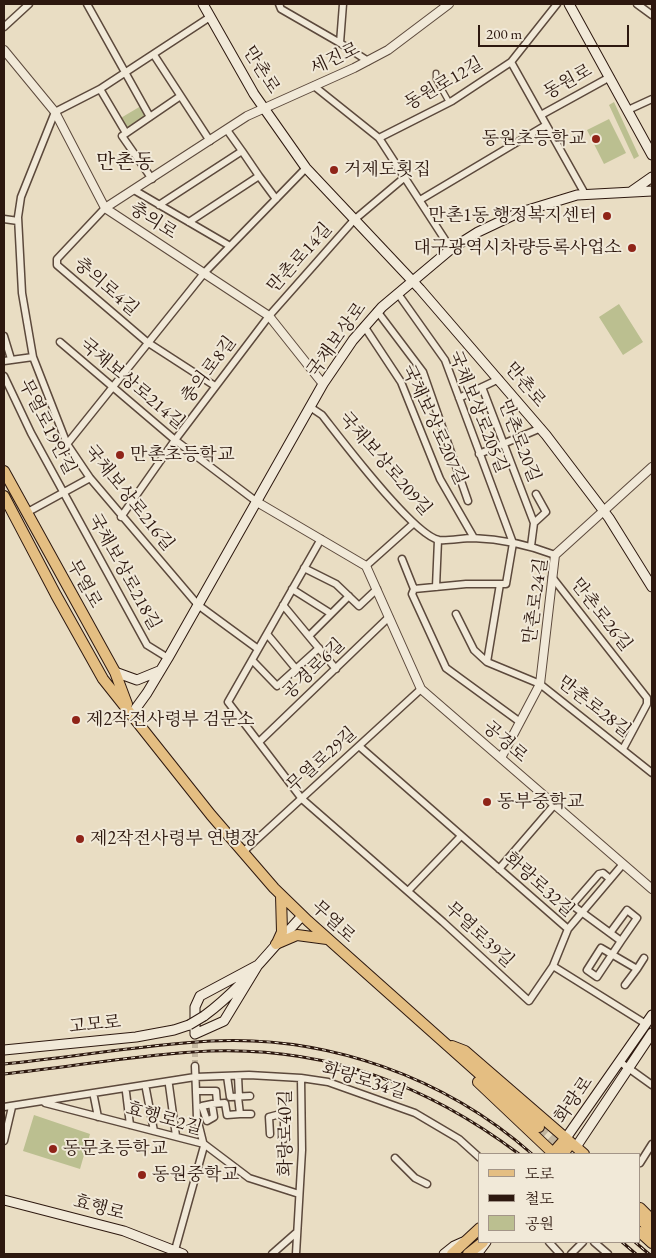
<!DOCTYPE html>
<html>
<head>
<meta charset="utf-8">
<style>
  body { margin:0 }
  #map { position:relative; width:656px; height:1258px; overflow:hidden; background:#e9ddc3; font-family:"EB Garamond","Noto Serif KR",serif }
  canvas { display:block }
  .frame { position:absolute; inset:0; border:5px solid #2d180f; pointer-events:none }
  .legend { position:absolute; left:478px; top:1153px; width:162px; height:90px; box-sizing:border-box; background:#f1e9d8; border:1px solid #a39588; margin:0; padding:6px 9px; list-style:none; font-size:15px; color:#2d180f }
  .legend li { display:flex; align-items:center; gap:10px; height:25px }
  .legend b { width:25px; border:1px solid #a39588 }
  .scale { position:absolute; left:478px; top:25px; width:151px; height:22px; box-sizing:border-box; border:2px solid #2d180f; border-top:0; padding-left:6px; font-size:15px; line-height:18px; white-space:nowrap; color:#2d180f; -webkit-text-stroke:4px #f1e9d8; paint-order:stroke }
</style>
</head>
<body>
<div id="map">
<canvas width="656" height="1258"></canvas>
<div class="frame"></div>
<ul class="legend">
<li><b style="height:6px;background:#e4be82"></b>도로</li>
<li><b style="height:6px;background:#2d180f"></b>철도</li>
<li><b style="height:14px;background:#bbbf90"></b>공원</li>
</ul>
<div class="scale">200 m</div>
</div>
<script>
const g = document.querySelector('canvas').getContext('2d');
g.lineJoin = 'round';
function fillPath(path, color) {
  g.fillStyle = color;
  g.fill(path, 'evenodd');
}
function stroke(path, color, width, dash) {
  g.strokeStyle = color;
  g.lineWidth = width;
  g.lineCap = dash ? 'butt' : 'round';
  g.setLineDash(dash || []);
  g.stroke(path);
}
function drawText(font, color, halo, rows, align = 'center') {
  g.font = font + ' "EB Garamond","Noto Serif KR",serif';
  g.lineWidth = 4;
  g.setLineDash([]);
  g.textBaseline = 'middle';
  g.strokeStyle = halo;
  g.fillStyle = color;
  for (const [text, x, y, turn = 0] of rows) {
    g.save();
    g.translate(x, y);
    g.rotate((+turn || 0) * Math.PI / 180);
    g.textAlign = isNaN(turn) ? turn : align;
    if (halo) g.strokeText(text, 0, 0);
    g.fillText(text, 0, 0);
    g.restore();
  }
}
fillPath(new Path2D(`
  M614 102 639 156 634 159 609 105Z
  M141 106 148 117 126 131 119 119Z
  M609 119 626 153 604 164 587 130Z
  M619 304 643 342 623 355 599 317Z
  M34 1115 90 1134 80 1169 23 1151Z`), '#bbbf90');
stroke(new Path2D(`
  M195 1066V1036`), '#c3b69f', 6, [6, 3]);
stroke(new Path2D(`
  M539 1127 564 1150`), '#c3b69f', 10, [10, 5]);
const pedestrian = new Path2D(`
  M436 73V79L449 102`);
const minor = new Path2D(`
  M87 4 150 117
  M279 4 281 9 340 43 368 61
  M637 4 652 15
  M210 17 100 89 55 112 21 197 18 217 22 293 33 357 67 444 90 478 198 605 258 649
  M4 27 29 4
  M340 43 343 4
  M154 55 210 141
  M511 62 585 194
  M314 86 379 138 451 249
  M100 89 126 133
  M628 110 652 99
  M541 115 610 77
  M379 138 452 101 511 62 557 4
  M242 151 259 176
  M152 179 122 136 179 97
  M134 190 230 246
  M420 200 546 125
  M159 205 242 151 227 130
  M105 208 57 259V265L147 342 215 386
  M4 219 18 221
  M189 222 259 176 276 199
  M401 298 445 360 513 543 506 584H466L414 589
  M377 311 423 372 468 501
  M364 326 401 382 440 479 474 538
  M4 336 11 359
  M60 342 175 440 257 502
  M4 361 33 357
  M4 376 31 433 147 645 168 658
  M482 387 534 523 531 546
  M459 398 499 379
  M310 407 322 415C341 439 413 535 439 540 449 541 462 538 473 538 501 539 529 545 555 555
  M67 444 205 272 306 168
  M479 454 541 428
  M26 513 90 478
  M121 517 175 440 269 316 354 220 405 177
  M534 523 546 512 536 494
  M321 539 228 702 302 799 443 922 529 1001 553 966
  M402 559 414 589 412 594 446 668 520 722
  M366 566 413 524
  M304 568 336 584 359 606 377 589
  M552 577 647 698V704L623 749
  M436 587 438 540
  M292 589 330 613
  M283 605 336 669
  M456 614 474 650 487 662 540 684 652 773
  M267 634 296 669
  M309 636 349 596
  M252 660 277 686 319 648
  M487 662 500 584
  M259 742 389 617
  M359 746 568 929
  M243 852 421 689
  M623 864 568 929 553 966 646 1024
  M499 869 555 804
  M408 891 461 836
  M610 933 627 910 637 918 621 941 572 905 599 874 603 873 610 879
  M621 941 597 977 587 970 601 948 637 969 625 985
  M637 969 644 958
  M620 1062 652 1085
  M227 1076 230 1097 250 1096
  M238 1076 239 1097
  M169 1085 176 1136
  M146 1089 154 1131
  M196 1091H216L217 1103
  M126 1092 130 1125
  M94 1097 98 1117
  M238 1097 240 1114H251
  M45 1103 204 1144 249 1178 299 1194
  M212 1104 202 1106 207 1121 214 1117 212 1104 225 1103 227 1115 240 1114
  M4 1107 195 1077 249 1075 301 1078 328 1082 415 1113 459 1139 480 1158
  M270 1134 269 1117 284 1113V1139
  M4 1141 12 1107
  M395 1158 415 1178 427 1184
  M640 1163 652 1144
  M549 1242 560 1254
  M594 1242 608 1254
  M175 1250 204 1146 197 1118 195 1066
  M272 1254 297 1232
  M296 1254 302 1150 301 1078
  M571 1254 583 1242`);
const tertiary = new Path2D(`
  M4 50 55 112 105 208 269 316 323 384
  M105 208 247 116 354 68 388 50 449 4
  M257 502 366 566 421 689 652 889
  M501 758 540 684 555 555 652 467`);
const secondary = new Path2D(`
  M203 4 254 94 306 168 420 289 546 435 609 518 652 587
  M569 4 652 155
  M632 191 652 177
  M115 672 137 680 159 671
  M131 715 147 693 168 658 323 384 353 340 382 307 451 249 478 232 518 213 577 195 652 191
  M258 965 224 1021 195 1034V1007L200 996Z
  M204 1016C242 988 270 950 302 916
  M4 1050 136 1037 174 1030 189 1025
  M566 1138 652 1015
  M576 1147 652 1033
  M4 1200 124 1231 183 1254
  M444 1254 454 1246 463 1242
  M477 1254 486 1242`);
const primary = new Path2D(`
  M4 471 115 672 127 704
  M4 496 56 595 103 679 211 815 274 888 308 921 539 1127
  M277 943 282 932 281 895
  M276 944 297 935 327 939
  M452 1046 465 1051 584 1154
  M478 1082 554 1154
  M552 1154 566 1138
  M563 1154 571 1143
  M640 1208 652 1220
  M640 1219 652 1230
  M640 1232 652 1243
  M452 1254 480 1228
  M468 1254 483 1242`);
stroke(pedestrian, '#5c493c', 7);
stroke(minor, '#5c493c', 9);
stroke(tertiary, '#5c493c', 10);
stroke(secondary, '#2d180f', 11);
stroke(primary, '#2d180f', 12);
stroke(pedestrian, '#f1e9d8', 4.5);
stroke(minor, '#f1e9d8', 6);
stroke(tertiary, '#f1e9d8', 8);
stroke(secondary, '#f1e9d8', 9);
stroke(primary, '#e4be82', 10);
const rail = new Path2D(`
  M4 1064C73 1057 142 1045 211 1041 327 1035 445 1077 532 1154
  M4 1074C72 1067 141 1054 210 1051 328 1047 427 1085 519 1154
  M622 1242 636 1254
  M635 1242 649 1254`);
stroke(rail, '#2d180f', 3);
stroke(rail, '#f1e9d8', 1, [4]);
const secondaryBridge = new Path2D(`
  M189 1025 204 1016`);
stroke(secondaryBridge, '#2d180f', 11, []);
stroke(secondaryBridge, '#f1e9d8', 9);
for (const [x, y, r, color] of [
  [596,139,5,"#8f2418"],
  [334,170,5,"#8f2418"],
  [607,216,5,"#8f2418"],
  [632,248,5,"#8f2418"],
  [120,455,5,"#8f2418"],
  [76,720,5,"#8f2418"],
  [487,802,5,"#8f2418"],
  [80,839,5,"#8f2418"],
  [53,1149,5,"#8f2418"],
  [142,1175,5,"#8f2418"]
]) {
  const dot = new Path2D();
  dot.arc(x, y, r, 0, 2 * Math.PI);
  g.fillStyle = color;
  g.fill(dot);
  stroke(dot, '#f1e9d8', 2);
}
drawText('18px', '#2d180f', '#f1e9d8', [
  ["세진로",335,59,-25],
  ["만촌로",261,70,58],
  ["동원로",568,82,-29],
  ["동원로12길",444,84,-30],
  ["충의로",153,221,33],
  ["만촌로14길",300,258,-48],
  ["충의로4길",106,287,41],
  ["국채보상로",337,340,-54],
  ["충의로8길",209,370,-53],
  ["국채보상로214길",132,384,40],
  ["만촌로",525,385,50],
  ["국채보상로205길",478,412,68],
  ["국채보상로207길",434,425,65],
  ["무열로19안길",47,427,63],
  ["만촌로20길",519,441,69],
  ["국채보상로209길",385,464,49],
  ["국채보상로216길",129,498,51],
  ["국채보상로218길",124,572,61],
  ["무열로",84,584,61],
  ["만촌로24길",536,601,-82],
  ["만촌로26길",601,615,52],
  ["공경로6길",314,669,-44],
  ["만촌로28길",594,707,38],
  ["공경로",505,742,41],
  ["무열로29길",322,760,-42],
  ["화랑로32길",539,885,42],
  ["무열로",333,922,43],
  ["무열로39길",479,935,43],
  ["고모로",95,1025,-6],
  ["화랑로34길",364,1081,17],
  ["화랑로",574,1100,-55],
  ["효행로2길",164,1119,16],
  ["화랑로40길",286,1133,-90],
  ["효행로",99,1208,15]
]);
drawText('18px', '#2d180f', '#f1e9d8', [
  ["동원초등학교",586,139,"right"],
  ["거제도횟집",344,170],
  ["만촌1동 행정복지센터",597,216,"right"],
  ["대구광역시차량등록사업소",622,248,"right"],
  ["만촌초등학교",130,455],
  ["제2작전사령부 검문소",86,720],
  ["동부중학교",497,802],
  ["제2작전사령부 연병장",90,839],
  ["동문초등학교",63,1149],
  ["동원중학교",152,1175]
], 'left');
drawText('20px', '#2d180f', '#f1e9d8', [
  ["만촌동",125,163]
]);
</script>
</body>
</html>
